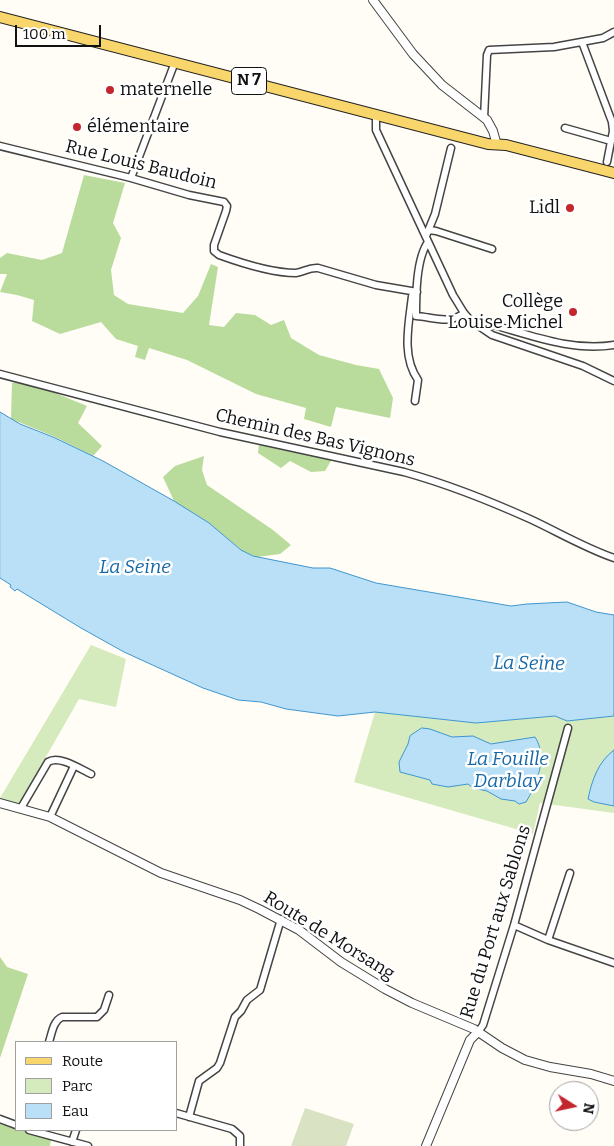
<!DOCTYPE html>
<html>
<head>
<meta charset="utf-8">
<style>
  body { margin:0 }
  #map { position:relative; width:614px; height:1146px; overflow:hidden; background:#fffdf5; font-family:Bitter,serif }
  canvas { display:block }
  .legend { position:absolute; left:15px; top:1041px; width:162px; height:90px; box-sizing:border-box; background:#fff; border:1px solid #a0a0a0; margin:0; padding:6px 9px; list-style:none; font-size:15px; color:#111 }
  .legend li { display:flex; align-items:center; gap:10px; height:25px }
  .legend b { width:25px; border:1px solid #a0a0a0 }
  .north { position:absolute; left:549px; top:1081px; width:50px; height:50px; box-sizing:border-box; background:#fff; border:1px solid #a0a0a0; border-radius:50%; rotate:100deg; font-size:14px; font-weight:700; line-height:20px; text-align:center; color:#111 }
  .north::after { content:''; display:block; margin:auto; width:18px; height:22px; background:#c4262e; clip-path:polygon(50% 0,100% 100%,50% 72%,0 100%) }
  .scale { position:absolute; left:15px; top:25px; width:86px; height:22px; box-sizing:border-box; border:2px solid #111; border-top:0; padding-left:6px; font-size:15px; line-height:18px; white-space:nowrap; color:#111; -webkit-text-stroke:4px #fff; paint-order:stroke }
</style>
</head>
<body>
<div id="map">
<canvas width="614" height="1146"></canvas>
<ul class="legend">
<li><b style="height:6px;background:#f9d66b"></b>Route</li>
<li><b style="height:14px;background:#d5ebbd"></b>Parc</li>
<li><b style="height:14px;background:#b9e0f7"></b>Eau</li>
</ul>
<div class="north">N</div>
<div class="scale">100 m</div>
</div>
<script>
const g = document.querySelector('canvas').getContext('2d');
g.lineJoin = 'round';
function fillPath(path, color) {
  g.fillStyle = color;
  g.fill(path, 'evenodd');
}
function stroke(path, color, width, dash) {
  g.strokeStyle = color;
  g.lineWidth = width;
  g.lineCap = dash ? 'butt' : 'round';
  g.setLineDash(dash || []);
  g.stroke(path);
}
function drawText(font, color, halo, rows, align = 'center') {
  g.font = font + ' Bitter,serif';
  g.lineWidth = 5;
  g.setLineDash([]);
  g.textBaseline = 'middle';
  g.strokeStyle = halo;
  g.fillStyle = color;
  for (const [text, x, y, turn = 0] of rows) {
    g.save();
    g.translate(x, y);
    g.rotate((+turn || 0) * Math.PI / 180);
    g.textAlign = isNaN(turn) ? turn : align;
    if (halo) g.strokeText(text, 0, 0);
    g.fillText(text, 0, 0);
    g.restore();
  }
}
fillPath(new Path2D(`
  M91 645 126 659 116 707 79 699 19 804 0 798Z
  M375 712 476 723 555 716 567 721 614 716V813L540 803 533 834 354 782Z`), '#d5ebbd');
fillPath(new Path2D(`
  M84 175 125 183 113 223 121 238 111 270 114 295 128 304 183 313 198 296 211 264 218 267 209 325 224 327 236 313 255 315 271 325 284 320 291 338 319 355 356 365 379 369 393 398 390 418 336 407 331 427 304 419 306 408 256 394 187 360 149 348 145 360 135 357 138 346 116 339 101 322 60 334 32 321 34 300 17 295 0 292 7 274H0V258L7 253 42 260 62 253Z
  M26 381 87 406 78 423 102 446 93 456 53 436 11 419 12 383Z
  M259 443 332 459 325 471 311 472 290 461 281 468 258 453Z
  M204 456 202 470 207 485 273 530 291 545 280 554 257 557 244 552 209 523 174 501 163 477 175 466Z
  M0 957 7 967 28 974 0 1058Z
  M0 1119 16 1126V1130H27L51 1139 50 1146H0Z`), '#b9dc9c');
fillPath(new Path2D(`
  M305 1108 354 1124 346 1146H291Z`), '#d9e3c4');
const water = new Path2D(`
  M0 412 20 424 53 437 103 461 174 501 209 523 241 550 253 556 313 568H330L376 583 511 606 527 604 567 602 596 612 614 615V716L567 721 555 716 476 723 375 712 338 716 286 709 261 702 238 700 203 688 124 652 81 628 17 589 15 591 10 587 11 585 0 578Z
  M422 728 430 729 452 737 473 736 491 744 535 737C548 757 537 784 526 802L519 804 515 801 501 799 487 791 473 788 468 784 448 787 432 784 430 780 400 772 399 762 408 744 410 736Z
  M614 750V806L594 802 588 799C592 780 598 762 614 750Z`);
fillPath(water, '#b9e0f7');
stroke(water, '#3f96cf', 1);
const minor = new Path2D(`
  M582 42 612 122 613 131 607 162
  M376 115V130L453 295 464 313 470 320 492 335 583 366 614 381
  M484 118 487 55 489 50 554 47 603 38 614 32
  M565 128 611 141
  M0 146 131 178 189 195 224 202 227 206 226 211 214 245V251L219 255C241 263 272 273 296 273 304 272 309 267 318 268L376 285 417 292
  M131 178 175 62
  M429 230 436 231 492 249
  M426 236 435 214 451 148
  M428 242C416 259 416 296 416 316 433 317 449 325 464 313
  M476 324 480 322 486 323C528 334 570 352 614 345
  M0 374 220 432 404 472C447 484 490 501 530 519 558 532 585 548 614 558
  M415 401 418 380C401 356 409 323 412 296L416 293
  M21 808 48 762C60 755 80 769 91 774
  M50 817 74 766
  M514 925 548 940 614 963
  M548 940 570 873
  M478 1032 483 1025 514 925 568 728
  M49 1042C52 1033 53 1021 62 1017H97L104 1010 109 995
  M176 1113 232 1129 240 1136V1146
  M189 1117 199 1081 217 1068 220 1063 235 1017 241 1011 247 1000 260 990 281 919
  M0 1119 16 1125
  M29 1130 88 1146
  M72 1142 76 1130`);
const tertiary = new Path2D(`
  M373 0 413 54 442 85 487 120 493 131 497 145
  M0 803 50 817 161 873 240 900 259 909 299 930 341 962 385 989 412 1003 474 1029 502 1048 525 1060 550 1067 591 1074 614 1081
  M426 1146 470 1040 478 1032`);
const primary = new Path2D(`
  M0 17 488 144 506 145 614 173`);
stroke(minor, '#444', 9);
stroke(tertiary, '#444', 10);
stroke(primary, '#222', 12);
stroke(minor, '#fff', 6);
stroke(tertiary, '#fff', 8);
stroke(primary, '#f9d66b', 10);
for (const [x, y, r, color] of [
  [110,90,5,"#c4262e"],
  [77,127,5,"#c4262e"],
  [570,208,5,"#c4262e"],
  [573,312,5,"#c4262e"]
]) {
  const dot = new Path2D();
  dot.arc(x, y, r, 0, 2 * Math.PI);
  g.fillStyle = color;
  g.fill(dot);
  stroke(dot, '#fff', 2);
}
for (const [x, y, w] of [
  [249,81,35]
]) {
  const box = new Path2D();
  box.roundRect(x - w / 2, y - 13.5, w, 27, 4);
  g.fillStyle = '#fff';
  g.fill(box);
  stroke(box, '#111', 1);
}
drawText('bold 16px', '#111', null, [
  ["N 7",249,81]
]);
drawText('18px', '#111', '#fff', [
  ["maternelle",120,90],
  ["élémentaire",87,127],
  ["Lidl",560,208,"right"],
  ["Collège",563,302,"right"],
  ["Louise Michel",563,323,"right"]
], 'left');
drawText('18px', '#111', '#fff', [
  ["Rue Louis Baudoin",141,165,14],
  ["Chemin des Bas Vignons",315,438,13],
  ["Rue du Port aux Sablons",496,922,-73],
  ["Route de Morsang",329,936,32]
]);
drawText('italic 19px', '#1768a6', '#fff', [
  ["La Seine",135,568],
  ["La Seine",529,664,1],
  ["La Fouille",508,760],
  ["Darblay",508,782]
]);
</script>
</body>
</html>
